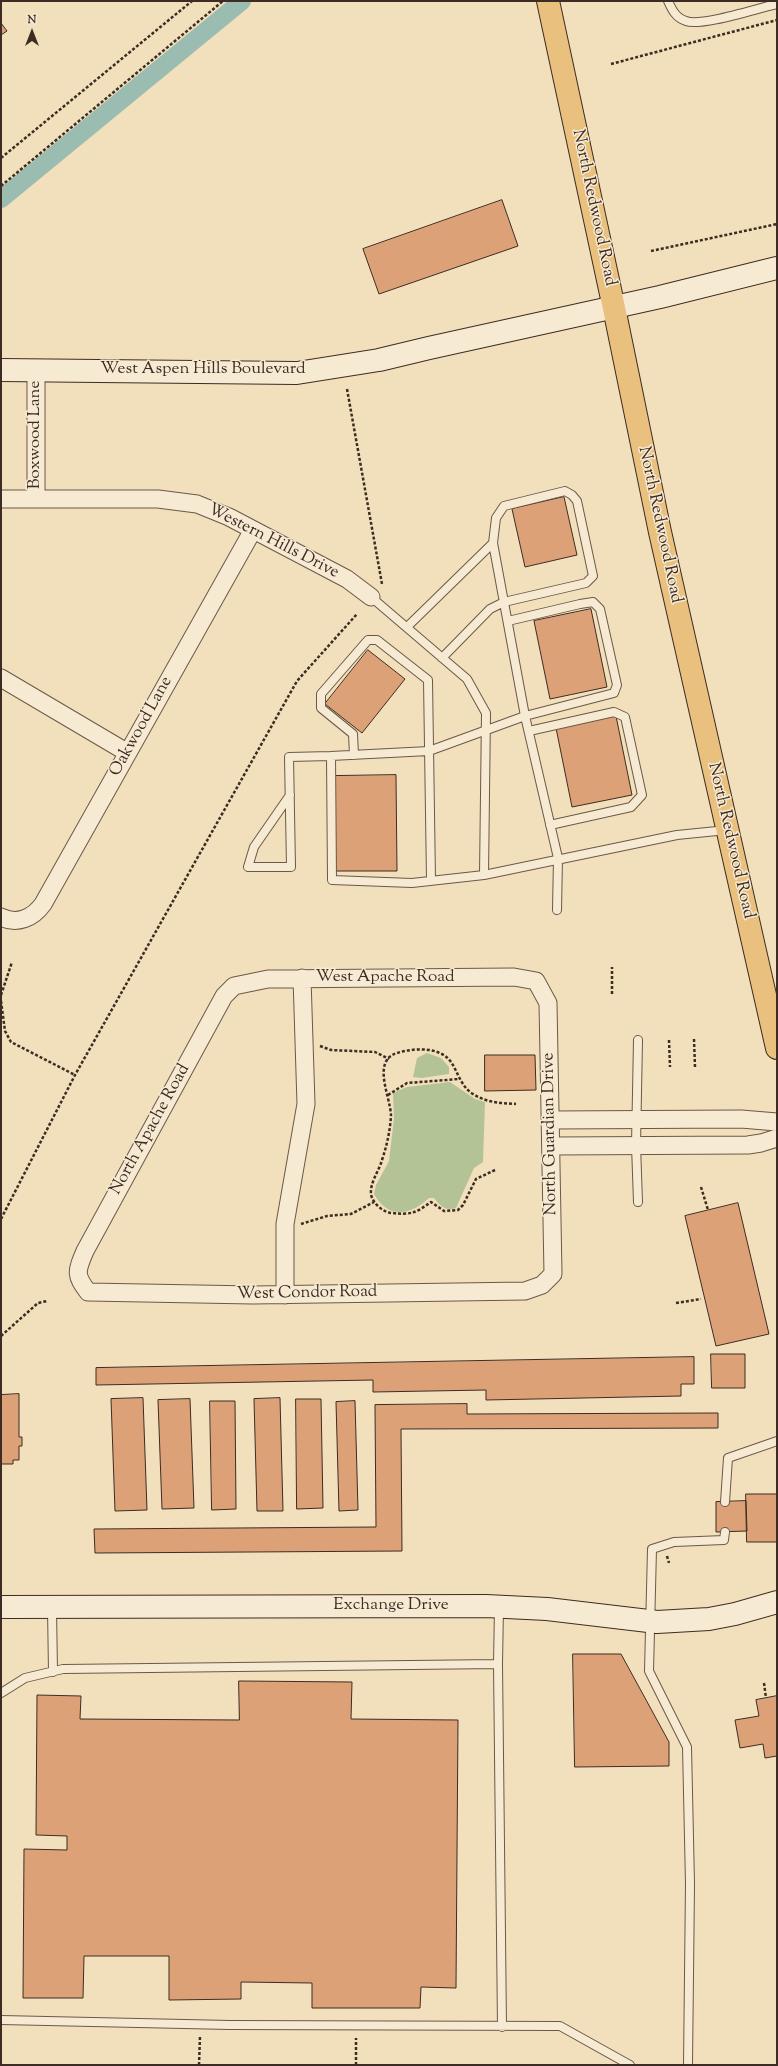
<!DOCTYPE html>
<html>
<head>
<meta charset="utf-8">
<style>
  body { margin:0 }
  #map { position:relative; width:778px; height:2066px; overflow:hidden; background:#f2dfbb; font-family:"Sorts Mill Goudy",serif }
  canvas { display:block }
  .frame { position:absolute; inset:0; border:2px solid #3d2c23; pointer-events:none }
  .north { position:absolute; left:12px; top:12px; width:40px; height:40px; -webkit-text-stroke:3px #f7ead3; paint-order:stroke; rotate:0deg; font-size:11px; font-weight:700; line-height:16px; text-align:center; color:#3d2c23 }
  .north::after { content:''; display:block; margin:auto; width:14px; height:18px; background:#3d2c23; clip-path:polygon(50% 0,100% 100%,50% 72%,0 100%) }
</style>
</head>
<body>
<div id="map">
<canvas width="778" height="2066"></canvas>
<div class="frame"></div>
<div class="north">N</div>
</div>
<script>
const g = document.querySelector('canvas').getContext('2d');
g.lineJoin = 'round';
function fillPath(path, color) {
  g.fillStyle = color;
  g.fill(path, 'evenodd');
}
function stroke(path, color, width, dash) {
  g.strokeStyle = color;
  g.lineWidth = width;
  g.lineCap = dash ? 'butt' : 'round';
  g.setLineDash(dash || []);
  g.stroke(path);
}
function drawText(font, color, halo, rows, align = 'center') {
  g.font = font + ' "Sorts Mill Goudy",serif';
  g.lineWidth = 3;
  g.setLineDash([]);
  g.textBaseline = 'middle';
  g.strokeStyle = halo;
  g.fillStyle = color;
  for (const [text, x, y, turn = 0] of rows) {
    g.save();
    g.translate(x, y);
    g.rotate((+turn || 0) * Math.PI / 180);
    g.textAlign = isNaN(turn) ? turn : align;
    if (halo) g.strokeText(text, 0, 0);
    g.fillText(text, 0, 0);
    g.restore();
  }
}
fillPath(new Path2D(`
  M427 1053 441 1058 449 1067V1074L422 1078 413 1077 417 1058Z
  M450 1082 475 1099 485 1102 483 1162 474 1168 456 1208C445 1211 441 1207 434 1198H429C409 1216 388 1219 374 1194L376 1185 389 1161 394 1118 393 1093 407 1087Z`), '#b4c396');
stroke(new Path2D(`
  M1 199 242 1`), '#9bbdb1', 18);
const building = new Path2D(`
  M1 23 7 31 1 35Z
  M502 200 518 246 379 294 363 249Z
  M564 497 577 555 525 567 512 509Z
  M591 609 607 687 550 699 534 621Z
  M368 650 405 679 362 733 325 704Z
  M616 716 632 795 572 807 556 728Z
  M396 775 397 871H335L334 776Z
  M485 1055H535L536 1090 485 1091Z
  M738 1203 769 1334 716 1346 685 1216Z
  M711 1354H745V1388H712Z
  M694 1357V1384H681V1396L486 1400V1390L373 1392V1380L96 1385V1368Z
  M19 1394V1437H22V1446H19V1460H13V1464H1V1395Z
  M143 1398 147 1510 115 1511 111 1399Z
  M280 1398 283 1511H257L254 1399Z
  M190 1399 194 1508 162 1509 158 1400Z
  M296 1399H321L323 1508 297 1509Z
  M210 1401H235L236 1509 212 1510Z
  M355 1401 358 1510 339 1511 336 1402Z
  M467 1404V1414L718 1413V1428L401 1429 402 1551 95 1553 94 1529 376 1527 375 1405Z
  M746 1494H777V1542H747Z
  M746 1501 747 1531 716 1532V1502Z
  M573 1654H621L669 1742V1766L575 1767Z
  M239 1681 352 1682 351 1719 458 1720 456 1988 421 1987 420 2008H312V1983L241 1982V1999L169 2000V1956H84L83 1998H23L24 1849 67 1850V1836L36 1835 37 1695 81 1696 80 1719 239 1720Z
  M777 1696V1756L765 1758 763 1744 740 1748 735 1720 759 1716 756 1700Z`);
fillPath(building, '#dda178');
stroke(building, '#3d2c23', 1);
const lane = new Path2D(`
  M668 1C672 10 676 18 686 21 701 27 758 8 777 4
  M371 597 467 679 486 713 484 875 677 835 727 830
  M407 627 493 543
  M442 658 490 609 504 602 586 583 593 576 577 501 572 495 565 491 504 506 496 518 493 543 525 716 614 693 617 685 600 609 593 602 580 604 508 621
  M529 731 614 712 625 717 642 795 631 807 550 825
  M354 755 353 734 321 708V694L368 640H377L428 680 431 880
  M290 795 254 847 248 867H291L289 757 331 756
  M484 875 412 883 332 880 331 756 429 751 525 716 558 858 557 910
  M638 1040 636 1145 638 1202
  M725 1502 728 1458 777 1441
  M52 1608 53 1672
  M498 1664 499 1607
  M1 1693 25 1678 63 1669 498 1664 502 2027
  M1 2020 230 2025 560 2026 630 2065
  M688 2065 690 1884 687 1747 649 1671 652 1549 674 1542 724 1540 725 1532`);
const street = new Path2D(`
  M36 370V499
  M1 499H158L197 504 229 517 347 579 371 597
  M1 678 128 753
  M1 917C17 925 33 918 43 904L253 530
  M514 977 536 981 548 1003 553 1274 542 1285 525 1291 253 1295 88 1292C75 1275 76 1272 85 1251L224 996 234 986 268 979Z
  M551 1120 741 1119 777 1122
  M552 1146 748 1145 761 1143 777 1138
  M285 1295V1224L306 1104 302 978`);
const secondary = new Path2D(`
  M1 370 297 373 379 360 429 348 660 297 777 268
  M1 1607 486 1606 547 1609 657 1622 709 1619 735 1614 777 1602`);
const primary = new Path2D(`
  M548 1 614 308 660 532 777 1048`);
stroke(lane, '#6a5949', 10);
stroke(street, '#6a5949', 19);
stroke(secondary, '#3d2c23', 24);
stroke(primary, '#3d2c23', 24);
stroke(new Path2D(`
  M611 64 777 20
  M1 158 192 1
  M1 186 223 1
  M651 251 777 224
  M347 389 382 584
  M612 994V967
  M1 995 12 962
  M1 1001 5 1031 11 1042 75 1075
  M694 1039 695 1067
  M669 1040 670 1067
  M320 1046 331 1050 375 1052 389 1059
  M388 1095 407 1083 459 1079
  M495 1170 476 1179 463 1205 458 1210 444 1211 431 1202C416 1213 411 1215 392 1213 384 1213 372 1203 371 1194 370 1182 379 1171 382 1160 387 1145 390 1131 391 1116 391 1098 371 1061 397 1053 413 1048 440 1046 451 1062 458 1072 461 1087 473 1094 487 1103 501 1103 516 1104
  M701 1187 708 1210
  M1 1219 75 1075 297 681 357 614
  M301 1224 327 1216 351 1214 374 1202
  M676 1303 701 1299
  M1 1336 38 1303 47 1301
  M667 1556 669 1563
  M764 1683 766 1698
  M199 2065 200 2036
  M356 2065V2038`), '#3d2c23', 2.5, [3, 2]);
stroke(lane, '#f7ead3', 8);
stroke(street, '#f7ead3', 17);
stroke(secondary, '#f7ead3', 22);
stroke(primary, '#e9c07e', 22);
drawText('17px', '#3d2c23', '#f7ead3', [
  ["North Redwood Road",593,208,78],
  ["West Aspen Hills Boulevard",203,370],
  ["Boxwood Lane",36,435,-90],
  ["North Redwood Road",659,525,78],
  ["Western Hills Drive",273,542,27],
  ["Oakwood Lane",142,727,-61],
  ["North Redwood Road",730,841,77],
  ["West Apache Road",385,978],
  ["North Apache Road",151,1130,-61],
  ["North Guardian Drive",551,1134,-91],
  ["West Condor Road",307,1294,-1],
  ["Exchange Drive",391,1606]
]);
</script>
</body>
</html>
